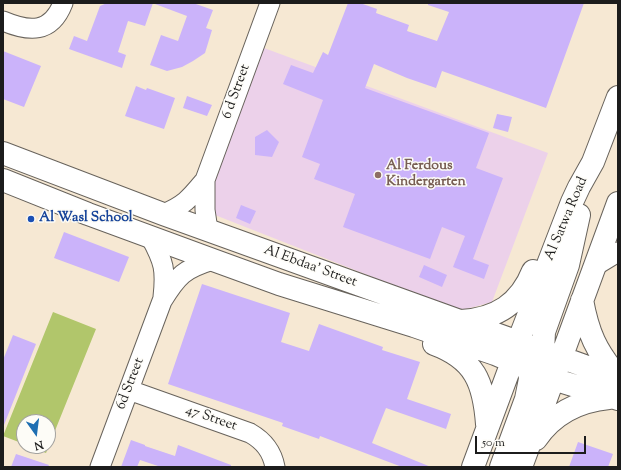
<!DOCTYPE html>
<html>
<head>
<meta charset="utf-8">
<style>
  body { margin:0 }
  #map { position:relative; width:621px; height:470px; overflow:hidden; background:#f6e8d3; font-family:"Sorts Mill Goudy",serif }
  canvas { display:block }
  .frame { position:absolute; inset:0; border:4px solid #1c1c1c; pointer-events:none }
  .north { position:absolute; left:16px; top:414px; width:40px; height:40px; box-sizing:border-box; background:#fdfcf7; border:1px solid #a3a29f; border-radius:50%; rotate:166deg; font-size:11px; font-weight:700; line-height:16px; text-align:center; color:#1c1c1c }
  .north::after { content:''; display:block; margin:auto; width:14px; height:18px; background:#1f6fb2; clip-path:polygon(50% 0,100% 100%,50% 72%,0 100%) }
  .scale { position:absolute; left:475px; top:436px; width:111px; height:18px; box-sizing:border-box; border:2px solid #1c1c1c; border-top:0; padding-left:5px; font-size:12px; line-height:14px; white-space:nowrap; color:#1c1c1c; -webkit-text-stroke:3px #fdfcf7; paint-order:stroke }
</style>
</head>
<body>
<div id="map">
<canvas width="621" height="470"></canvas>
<div class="frame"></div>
<div class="north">N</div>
<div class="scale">50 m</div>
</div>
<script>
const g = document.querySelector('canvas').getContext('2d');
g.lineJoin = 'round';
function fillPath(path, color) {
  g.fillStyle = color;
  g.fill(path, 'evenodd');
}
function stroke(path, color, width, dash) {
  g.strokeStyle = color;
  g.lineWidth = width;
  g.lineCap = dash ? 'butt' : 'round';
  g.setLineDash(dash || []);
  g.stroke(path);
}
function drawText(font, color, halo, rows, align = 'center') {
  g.font = font + ' "Sorts Mill Goudy",serif';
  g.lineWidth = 3;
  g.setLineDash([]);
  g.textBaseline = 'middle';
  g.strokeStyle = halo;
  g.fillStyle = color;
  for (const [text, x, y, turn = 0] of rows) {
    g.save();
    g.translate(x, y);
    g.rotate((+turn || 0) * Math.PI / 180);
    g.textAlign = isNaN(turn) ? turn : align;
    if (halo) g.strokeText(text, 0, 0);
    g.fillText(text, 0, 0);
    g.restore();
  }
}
fillPath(new Path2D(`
  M264 48 548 153 492 302 459 311 215 215 208 197Z`), '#ecd1ea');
fillPath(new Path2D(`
  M53 312 96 329 46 453 29 446H48V422H24V444L3 436Z`), '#b1c66b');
fillPath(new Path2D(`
  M107 3H153L145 26 128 21 118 52 126 55 122 68 69 49 74 36 87 41 100 6Z
  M156 3H193L213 10 206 28 212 30 205 53 193 61 182 67 167 71 150 65 161 35 178 41 187 16 155 4Z
  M348 3H360L377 9 376 13 409 25 407 31 437 41 449 12 428 5V3H584L546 108 442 71 436 88 407 78 374 64 365 88 489 133 476 168 503 178 473 259 489 265 484 279 453 267 465 236 442 227 430 259 343 227 355 194 314 179 320 164 302 157 323 100 283 84 291 65 313 73 323 52 328 55Z
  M3 51 41 66 24 107 3 99Z
  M136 86 146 90 147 88 175 98 164 129 125 116Z
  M187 96 212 105 207 116 183 108Z
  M497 114 512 117 508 132 493 128Z
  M267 130 279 142 272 157 255 155V137Z
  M241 205 256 211 250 224 236 218Z
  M64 232 129 257 119 282 54 258Z
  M424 265 447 275 442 287 419 277Z
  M202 284 290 313 281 342 309 351 319 324 383 347 382 350 420 362 407 399 451 414 446 429 386 408 372 443 431 467H402L320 436 319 439 282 426 283 423 168 384Z
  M13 335 36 344 4 425 3 360Z
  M131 440 145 445V446L175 456 178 445 231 465V467H161L140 460 137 467H121Z
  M578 442 613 454 608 467H569Z
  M16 454 49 465 48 467H11Z`), '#cbb3fa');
const minor = new Path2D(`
  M3 21C29 32 51 34 63 3
  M205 180V210L208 230
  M163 214C185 205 190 198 205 180L270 3
  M151 238C164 262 166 270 163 297
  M595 266 618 252
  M129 390 250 433C264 441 272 451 275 467
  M100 467 162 301C178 275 184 269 213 260`);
const major = new Path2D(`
  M3 153 163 214 618 378
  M3 180 88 214 213 260 279 284 414 326 495 354 553 379 618 399
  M582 300C588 333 596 351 618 377
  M461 321C496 319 520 304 533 271
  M434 344C475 359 484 383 487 424
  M546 365 543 352 544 332 568 265 579 215
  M536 439C553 414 578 401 609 398
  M473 467 512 362 518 342 572 202 579 187 593 162 618 97
  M501 467 526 399 530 379 529 369 526 357
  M521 467 618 203`);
stroke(minor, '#68635c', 21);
stroke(major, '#68635c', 24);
stroke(minor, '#fff', 19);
stroke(major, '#fff', 22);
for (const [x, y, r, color] of [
  [378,175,4,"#8d6e63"],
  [31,219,4,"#1a4fb4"]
]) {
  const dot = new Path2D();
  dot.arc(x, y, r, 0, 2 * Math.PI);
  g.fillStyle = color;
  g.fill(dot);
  stroke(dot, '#fdfcf7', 1.5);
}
drawText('14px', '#1c1c1c', '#fdfcf7', [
  ["6 d Street",237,92,-70],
  ["Al Satwa Road",567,219,-67],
  ["Al Ebdaa' Street",310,267,20],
  ["6d Street",131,384,-69],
  ["47 Street",211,419,19]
]);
drawText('bold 14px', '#785e54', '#fdfcf7', [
  ["Al Ferdous",386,167],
  ["Kindergarten",386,183]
], 'left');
drawText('bold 14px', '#164399', '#fdfcf7', [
  ["Al Wasl School",39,219]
], 'left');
</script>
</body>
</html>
